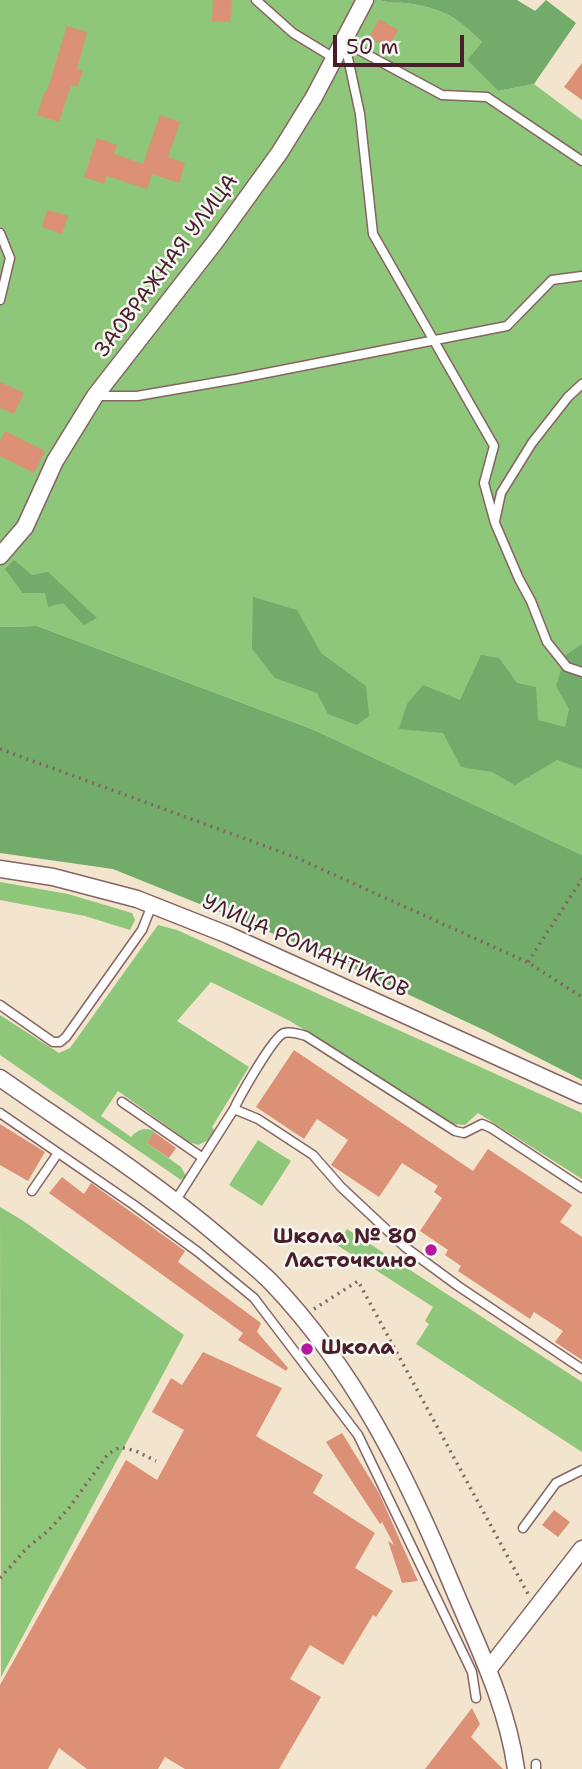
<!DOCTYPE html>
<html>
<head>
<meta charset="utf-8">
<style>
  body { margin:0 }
  #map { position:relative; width:582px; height:1769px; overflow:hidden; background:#f3e4cd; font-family:"Shantell Sans",sans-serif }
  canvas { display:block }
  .scale { position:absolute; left:333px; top:35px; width:131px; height:32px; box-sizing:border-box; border:4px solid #4a1f2b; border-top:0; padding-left:9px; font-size:21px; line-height:24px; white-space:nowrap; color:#4a1f2b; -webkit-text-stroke:5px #f6f6f2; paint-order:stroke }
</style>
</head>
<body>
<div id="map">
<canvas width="582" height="1769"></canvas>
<div class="scale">50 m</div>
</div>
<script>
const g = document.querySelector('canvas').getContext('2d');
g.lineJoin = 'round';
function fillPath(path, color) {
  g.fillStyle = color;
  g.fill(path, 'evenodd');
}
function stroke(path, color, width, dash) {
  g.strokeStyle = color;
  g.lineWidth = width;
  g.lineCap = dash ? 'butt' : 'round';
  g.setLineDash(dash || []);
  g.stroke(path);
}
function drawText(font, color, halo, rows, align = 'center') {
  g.font = font + ' "Shantell Sans",sans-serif';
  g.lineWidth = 5;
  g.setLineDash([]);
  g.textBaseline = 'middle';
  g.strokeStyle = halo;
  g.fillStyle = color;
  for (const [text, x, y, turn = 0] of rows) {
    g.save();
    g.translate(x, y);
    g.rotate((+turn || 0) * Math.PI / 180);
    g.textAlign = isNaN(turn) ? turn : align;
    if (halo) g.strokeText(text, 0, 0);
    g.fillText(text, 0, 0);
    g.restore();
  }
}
fillPath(new Path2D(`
  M0 0H379C391 4 402 2 413 4 448 11 457 18 482 42L467 60 498 91 534 84 582 120V855L314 730 37 626 0 627Z
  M0 882 68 894 132 913 135 920 130 930 85 916 0 900Z
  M158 925 177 930 582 1113V1179L478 1113 465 1125 453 1124 290 1021 211 982 177 1021 249 1067 212 1127 215 1131 209 1140 198 1145 189 1142 118 1091 101 1116 131 1137C137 1130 146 1126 155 1132L147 1143 181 1167 186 1176 181 1180 0 1055V1015L59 1053 70 1048Z
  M258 1140 291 1161 262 1206 229 1185Z
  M0 1207 22 1220 184 1335 1 1677Z
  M347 1229 582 1382V1452L416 1344 429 1324 425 1321 433 1307 337 1245Z`), '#8ec67a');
fillPath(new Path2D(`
  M379 0H517L535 11 546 0 576 23 534 84 498 91 467 60 482 42C457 18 448 11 413 4 402 2 391 4 379 0Z
  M14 560 32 575 48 572 97 618 84 625 63 603 48 607 45 593H23L5 569Z
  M253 597 297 610 321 653 366 686 369 716 357 725 328 714 317 693 275 678 252 649Z
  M37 626 314 730 582 855V1080L486 1031 316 951 113 869 0 853V627Z
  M582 644V769L557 760 515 785 492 772 461 767 443 733 399 729 407 704 423 685 460 700 481 655 499 658 517 683 536 687 538 720 565 727 569 709 556 686 566 655Z`), '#72ab6a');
fillPath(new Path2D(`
  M213 0H232L230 22 212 21Z
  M379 19 398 30 388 48 369 37Z
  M67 26 87 32 77 69 83 71 77 87 71 85 59 122 37 115 45 91H47Z
  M582 63V100L564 87Z
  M160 115 180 122 168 157 185 163 179 183 152 174 147 189 107 176 104 184 84 177 97 138 117 145 114 154 143 164Z
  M47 210 68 216 62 234 42 227Z
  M0 382 24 393 14 414 0 408Z
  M5 431 45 451 34 473 0 456V441Z
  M294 1050 473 1171 488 1149 572 1205 560 1222 582 1237V1360L555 1342 563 1331 534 1312 530 1319 458 1271 461 1266 445 1255 448 1250 420 1231 442 1198 434 1192 438 1186 402 1163 379 1197 331 1165 348 1140 317 1119 304 1139 256 1107Z
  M0 1124 45 1152 28 1181 0 1165Z
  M154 1132 176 1148 169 1158 147 1143Z
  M62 1177 84 1194 91 1183 185 1251 178 1262 261 1323 257 1332 288 1368 286 1371 238 1340 243 1333 49 1193Z
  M203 1352 282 1388 256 1436 323 1475 313 1493 375 1533 355 1568 393 1591 376 1617 373 1615 343 1665 310 1645 290 1679 321 1697 279 1769H185L165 1757 158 1769H87L59 1748 48 1769H0V1685L126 1460 157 1480 184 1430 152 1412 171 1378 182 1385Z
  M342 1433 379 1493 418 1581 402 1583 388 1541 394 1545 382 1522 380 1524 326 1442Z
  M554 1510 570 1522 558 1537 542 1525Z
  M472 1708 480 1724 471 1737 503 1769H425Z`), '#dc9076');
const lane = new Path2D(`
  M256 0 293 33 334 58
  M344 42 442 95 487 97 582 161
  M345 44 360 114 373 234 494 446 484 483 495 523 519 579 531 601 547 642 567 667 582 672
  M0 233 10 258 0 300
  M96 396H137L236 379 507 326 552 280 582 276
  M495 521 501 493 532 443 568 397 582 384
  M0 1005 53 1042H60L66 1037 142 930 152 905
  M122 1102 203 1158
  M234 1109C240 1096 273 1037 284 1033 291 1031 300 1034 306 1036L455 1131 464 1133 482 1124 491 1128 582 1188
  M0 1113 134 1205 198 1252 254 1298 358 1435 472 1672 476 1698
  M32 1191 58 1153
  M176 1200 234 1109 258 1119 313 1155 341 1187 405 1247 458 1286 582 1369
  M523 1528 556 1483 582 1470
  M536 1764V1769`);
const street = new Path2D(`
  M0 556 25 527 55 461 95 396 215 242 280 152 314 97 365 0
  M0 869 53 877 137 899 228 935 582 1095
  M0 1078C76 1131 153 1180 223 1240 239 1254 256 1267 271 1282 355 1370 406 1474 452 1585 477 1645 507 1704 516 1769
  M488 1670 582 1549`);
stroke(lane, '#856464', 11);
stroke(street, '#856464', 19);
stroke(new Path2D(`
  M0 749 295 857 527 962 582 997
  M528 962 582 879
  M314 1309 358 1281 528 1594
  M0 1578 28 1547 48 1531 69 1508 108 1454 120 1447 136 1451 156 1461`), '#856464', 3.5, [2, 5]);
stroke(lane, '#fff', 8);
stroke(street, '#fff', 16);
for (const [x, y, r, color] of [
  [431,1250,7,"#b5179e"],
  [307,1349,7,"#b5179e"]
]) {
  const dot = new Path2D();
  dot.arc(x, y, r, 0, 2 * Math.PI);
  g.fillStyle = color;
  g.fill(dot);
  stroke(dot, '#f6f6f2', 2.5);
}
drawText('21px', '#4a1f2b', '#f6f6f2', [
  ["ЗАОВРАЖНАЯ УЛИЦА",167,266,-53],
  ["УЛИЦА РОМАНТИКОВ",305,947,24]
]);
drawText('bold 21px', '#4a1f2b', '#f6f6f2', [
  ["Школа № 80",417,1238],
  ["Ласточкино",417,1262],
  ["Школа",321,1349,"left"]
], 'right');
</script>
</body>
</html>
